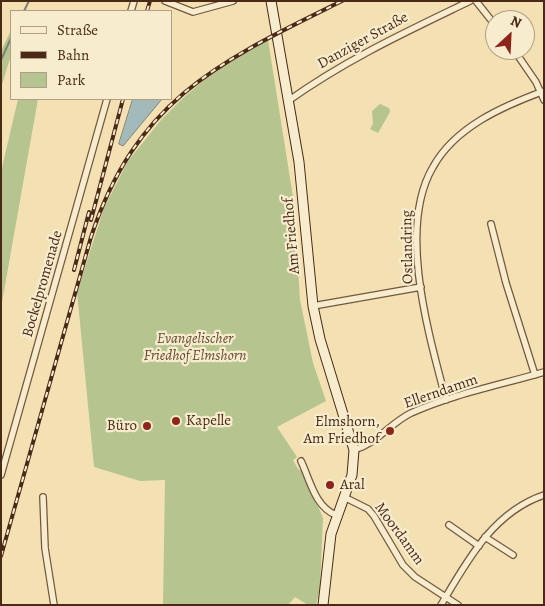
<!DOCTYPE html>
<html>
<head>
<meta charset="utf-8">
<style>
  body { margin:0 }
  #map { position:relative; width:545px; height:606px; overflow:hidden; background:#f3e1b3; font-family:Alegreya,serif }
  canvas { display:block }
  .frame { position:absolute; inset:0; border:2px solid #4b2917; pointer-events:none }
  .legend { position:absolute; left:10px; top:10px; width:162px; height:90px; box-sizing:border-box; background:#f7ecce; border:1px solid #b29e85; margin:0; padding:6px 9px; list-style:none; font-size:15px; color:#4b2917 }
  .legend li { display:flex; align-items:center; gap:10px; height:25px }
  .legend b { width:25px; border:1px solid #b29e85 }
  .north { position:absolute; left:485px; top:10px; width:50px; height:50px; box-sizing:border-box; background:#f7ecce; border:1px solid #b29e85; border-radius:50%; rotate:25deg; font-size:14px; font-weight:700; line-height:20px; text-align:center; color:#4b2917 }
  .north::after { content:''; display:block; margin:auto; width:18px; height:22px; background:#8f2418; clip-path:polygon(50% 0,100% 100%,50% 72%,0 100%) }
</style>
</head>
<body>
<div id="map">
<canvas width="545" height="606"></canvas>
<div class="frame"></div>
<ul class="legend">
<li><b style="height:6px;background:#f7ecce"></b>Straße</li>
<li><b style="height:6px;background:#4b2917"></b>Bahn</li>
<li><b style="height:14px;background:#b6c490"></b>Park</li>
</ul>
<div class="north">N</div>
</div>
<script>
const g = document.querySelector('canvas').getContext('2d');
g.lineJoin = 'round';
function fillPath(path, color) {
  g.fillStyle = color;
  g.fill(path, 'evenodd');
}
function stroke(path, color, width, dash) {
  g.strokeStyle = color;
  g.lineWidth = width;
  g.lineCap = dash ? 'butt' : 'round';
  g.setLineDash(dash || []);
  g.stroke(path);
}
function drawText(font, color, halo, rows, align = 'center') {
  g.font = font + ' Alegreya,serif';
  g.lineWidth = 4.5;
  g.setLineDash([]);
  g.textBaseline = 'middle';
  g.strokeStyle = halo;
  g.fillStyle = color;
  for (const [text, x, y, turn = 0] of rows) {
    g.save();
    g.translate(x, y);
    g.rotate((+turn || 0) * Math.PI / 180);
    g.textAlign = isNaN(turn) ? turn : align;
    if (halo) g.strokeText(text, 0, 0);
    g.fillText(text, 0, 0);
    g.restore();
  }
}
fillPath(new Path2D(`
  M11 30V55L1 88V51Z
  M268 40 294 203 300 300 313 363 326 401 277 427 297 457 293 460 298 469 303 472 323 518 320 588 316 605H308L295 597 288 605H163L165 480 140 481 94 467 77 292 104 208 128 161 161 120 183 98 215 71Z
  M18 99H38L1 308V172Z
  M380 104 389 108 390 112 378 133 370 129 373 124 372 111Z`), '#b6c490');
const water = new Path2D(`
  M133 99H162L123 146 119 144Z`);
fillPath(water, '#a2bab9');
stroke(water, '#7f8078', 1);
stroke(new Path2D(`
  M24 11 29 1
  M1 60 11 38`), '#7f8078', 2);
const street = new Path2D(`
  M165 1 193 12 233 1
  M476 1 495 25
  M131 11 134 1
  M514 50 536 82 544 100
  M288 101C347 59 406 32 470 1
  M491 224 506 283 535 375
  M313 306 421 287
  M446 400C429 335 397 228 433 167 455 127 503 106 544 91
  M354 450C379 442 389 424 411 413 453 394 500 385 544 372
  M301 461C310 480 315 507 336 515
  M1 475 107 99
  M43 497 45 548 54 605
  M344 497 368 509 374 516 403 565 415 577 458 605
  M449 525 479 546
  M485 537 513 555
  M441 605C467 561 493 512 544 495`);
const secondary = new Path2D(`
  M271 1 299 162 313 306 320 339 354 450 352 475 331 534 323 605`);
stroke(street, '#75573e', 8);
stroke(secondary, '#4b2917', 11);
stroke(street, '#f7ecce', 5.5);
stroke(secondary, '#f7ecce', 9);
const rail = new Path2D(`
  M147 11 150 1
  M91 220 123 99
  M74 270 89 212
  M1 556 91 237C137 98 221 61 342 1`);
stroke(rail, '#4b2917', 4);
stroke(rail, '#f7ecce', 2, [5.5]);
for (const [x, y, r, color] of [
  [176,421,5,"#8f2418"],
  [147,426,5,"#8f2418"],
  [390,431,5,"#8f2418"],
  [330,485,5,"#8f2418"]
]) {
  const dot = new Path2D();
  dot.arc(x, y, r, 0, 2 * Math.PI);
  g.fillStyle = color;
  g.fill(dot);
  stroke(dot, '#f7ecce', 2);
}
drawText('15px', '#4b2917', '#f7ecce', [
  ["Danziger Straße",363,41,-29],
  ["Am Friedhof",292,236,-95],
  ["Ostlandring",408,247,-91],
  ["Bockelpromenade",43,284,-74],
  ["Ellerndamm",441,392,-19],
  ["Moordamm",399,534,54]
]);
drawText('italic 15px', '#60482f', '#f7ecce', [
  ["Evangelischer",195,339],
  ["Friedhof Elmshorn",195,356]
]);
drawText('15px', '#4b2917', '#f7ecce', [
  ["Kapelle",186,421],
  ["Elmshorn,",380,422,"right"],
  ["Am Friedhof",380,439,"right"],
  ["Büro",137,426,"right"],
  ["Aral",340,485]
], 'left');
</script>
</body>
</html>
